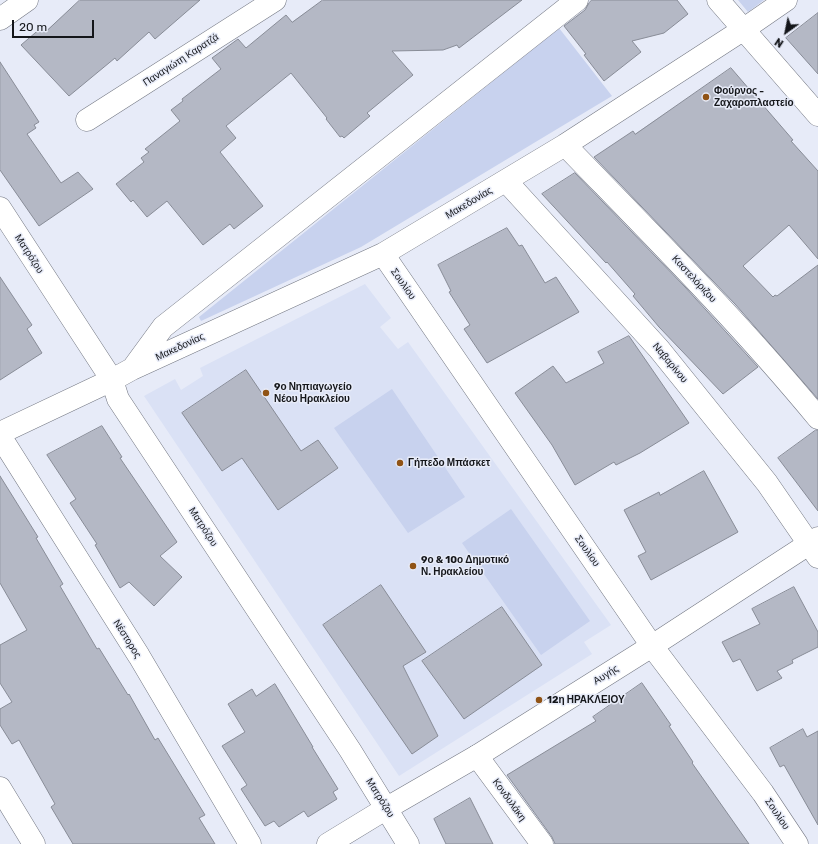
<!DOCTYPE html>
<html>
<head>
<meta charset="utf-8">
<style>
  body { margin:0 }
  #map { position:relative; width:818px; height:844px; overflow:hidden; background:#e7ebf8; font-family:Rubik,sans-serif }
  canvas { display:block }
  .north { position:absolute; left:766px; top:12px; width:40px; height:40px; -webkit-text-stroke:3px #e7ebf8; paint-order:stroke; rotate:213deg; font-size:11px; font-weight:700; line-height:16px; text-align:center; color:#14161a }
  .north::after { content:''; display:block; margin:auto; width:14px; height:18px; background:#14161a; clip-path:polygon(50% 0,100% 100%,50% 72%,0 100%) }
  .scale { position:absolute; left:12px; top:20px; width:82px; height:18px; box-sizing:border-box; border:2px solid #14161a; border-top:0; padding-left:5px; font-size:12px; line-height:14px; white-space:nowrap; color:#14161a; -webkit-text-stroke:3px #e7ebf8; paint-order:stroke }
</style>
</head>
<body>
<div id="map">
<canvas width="818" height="844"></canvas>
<div class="north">N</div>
<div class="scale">20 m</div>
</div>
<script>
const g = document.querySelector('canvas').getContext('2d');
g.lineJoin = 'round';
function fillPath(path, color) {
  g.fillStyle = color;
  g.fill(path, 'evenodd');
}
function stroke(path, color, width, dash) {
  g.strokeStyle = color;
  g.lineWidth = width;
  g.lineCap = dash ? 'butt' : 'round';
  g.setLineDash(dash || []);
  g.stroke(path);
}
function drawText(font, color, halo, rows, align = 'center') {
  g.font = font + ' Rubik,sans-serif';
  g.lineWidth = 3;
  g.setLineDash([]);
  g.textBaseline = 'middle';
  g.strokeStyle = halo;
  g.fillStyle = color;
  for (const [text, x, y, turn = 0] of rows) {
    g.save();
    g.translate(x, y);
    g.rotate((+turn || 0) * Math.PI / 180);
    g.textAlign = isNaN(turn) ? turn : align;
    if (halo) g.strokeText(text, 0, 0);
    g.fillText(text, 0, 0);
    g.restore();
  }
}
fillPath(new Path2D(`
  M365 284 391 318 380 327 398 349 408 342 611 625 584 642 592 654 399 776 144 396 175 379 181 390 203 376 200 368Z`), '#dae1f5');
fillPath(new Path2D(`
  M738 0H764L748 12Z
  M559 28 612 96 361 247 201 321 199 317Z
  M392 389 465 497 408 533 334 428Z
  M511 509 590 621 541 655 462 543Z`), '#c8d2ee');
const building = new Path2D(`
  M80 0H200L155 39 149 32 117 61 115 58 69 96 21 45 42 27 46 31Z
  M323 0H522L459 48 457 45 443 50 392 51 413 75 367 113 370 116 344 138 342 136 340 137 326 119 327 118 291 73 226 126 236 138 220 152 263 206 234 229 230 224 203 245 167 201 147 217 133 200 131 202 116 184 144 162 141 158 149 152 145 149 180 121 171 110 183 101 182 99 221 69 212 58 238 39 246 48 286 15 292 22Z
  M592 0H677L688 14 664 33 632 41 641 52 604 81 584 55 586 54 564 26 585 10 589 3Z
  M818 13V74L786 38Z
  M0 62 39 122 34 125 36 128 27 134 61 183 78 172 93 189 39 226 0 170Z
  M731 68 793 140 791 141 818 171V259L789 225 743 266 773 297 775 295 777 296 818 265V399L735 304 594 157 633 131 635 134Z
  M575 173 685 287 758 367 723 394 659 327 633 296 635 294 607 262 606 263 542 194Z
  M507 228 519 246 522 245 545 283 556 277 579 312 487 363 464 329 470 325 449 292 451 291 438 265Z
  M0 277 32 325 27 329 42 353 0 380Z
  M629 336 689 423 640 453 616 465 614 462 575 485 552 445 515 393 553 366 566 383 604 363 598 352Z
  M246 370 301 451 318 440 338 468 278 510 242 458 222 471 182 413Z
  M102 426 122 457 120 458 177 542 160 556 182 577 154 606 129 582 120 588 95 545 97 544 70 503 76 499 47 455Z
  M816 430H818V511L778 458Z
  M704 471 738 532 651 580 638 556 646 552 624 510 659 492 660 495Z
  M0 476 38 537 36 538 63 584 60 586 97 649 99 648 128 695 129 694 155 740 158 738 205 815 199 818 215 844H73L51 807 55 804 19 740 12 744 0 725V709L12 702 0 683V645L27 630 0 583Z
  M381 585 426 652 403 666 438 736 412 754 323 625Z
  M794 587 818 632V647L792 660 793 663 777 671 782 678 757 691 740 659 733 662 722 642 760 624 752 609Z
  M502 607 542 665 464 719 422 661Z
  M642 683 671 725 669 726 693 762 692 763 749 844H555L552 837 507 775 596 721 593 717Z
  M275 684 313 747H312L338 789 333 792 337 799 308 817 304 811 279 827 274 821 265 826 241 789 247 785 222 746 245 732 228 704 252 689 256 696Z
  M803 729 807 737 818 731V825L784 765 780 767 770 748Z
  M470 798 493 844H446L434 819Z`);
fillPath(building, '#b4b8c5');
stroke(building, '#888c97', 1);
const street = new Path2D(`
  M718 0 818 115
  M0 19 27 0
  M87 120 275 0
  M565 145C651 234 739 322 818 418
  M506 181 659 349 767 483 818 557
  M0 208 112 380 118 399 350 750 408 844
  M383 254 652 646 763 793 797 844
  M133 368 163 327 577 0
  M0 433 112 380 132 369 383 254 565 145 744 29 786 0
  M0 436 139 656 250 844
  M477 756 542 844`);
const secondary = new Path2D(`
  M0 788 34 844
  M328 844 387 808 477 756 652 646 818 538`);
stroke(street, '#737782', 23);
stroke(secondary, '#737782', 23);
stroke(street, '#fff', 22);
stroke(secondary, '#fff', 22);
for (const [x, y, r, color] of [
  [706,97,4,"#905315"],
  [266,393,4,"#905315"],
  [400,463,4,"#905315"],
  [413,566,4,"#905315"],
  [539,700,4,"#905315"]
]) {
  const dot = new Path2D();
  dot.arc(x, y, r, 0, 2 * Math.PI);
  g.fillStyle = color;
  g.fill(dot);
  stroke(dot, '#e7ebf8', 1.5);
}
drawText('10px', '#14161a', '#e7ebf8', [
  ["Παναγιώτη Καρατζά",181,60,-33],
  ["Μακεδονίας",469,203,-31],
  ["Ματρόζου",29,254,57],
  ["Καστελόριζου",694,279,47],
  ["Σουλίου",403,284,55],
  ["Μακεδονίας",180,347,-25],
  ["Ναβαρίνου",670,363,50],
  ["Ματρόζου",203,527,57],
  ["Σουλίου",587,551,55],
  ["Νέστορος",127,639,58],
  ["Αυγής",606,675,-32],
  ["Ματρόζου",380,798,58],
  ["Κονδυλάκη",509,800,54],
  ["Σουλίου",777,814,56]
]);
drawText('bold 10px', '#14161a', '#e7ebf8', [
  ["Φούρνος -",714,91],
  ["Ζαχαροπλαστείο",714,103],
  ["9ο Νηπιαγωγείο",274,387],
  ["Νέου Ηρακλείου",274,399],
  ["Γήπεδο Μπάσκετ",408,463],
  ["9ο & 10ο Δημοτικό",421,560],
  ["Ν. Ηρακλείου",421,572],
  ["12η ΗΡΑΚΛΕΙΟΥ",547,700]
], 'left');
</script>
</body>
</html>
